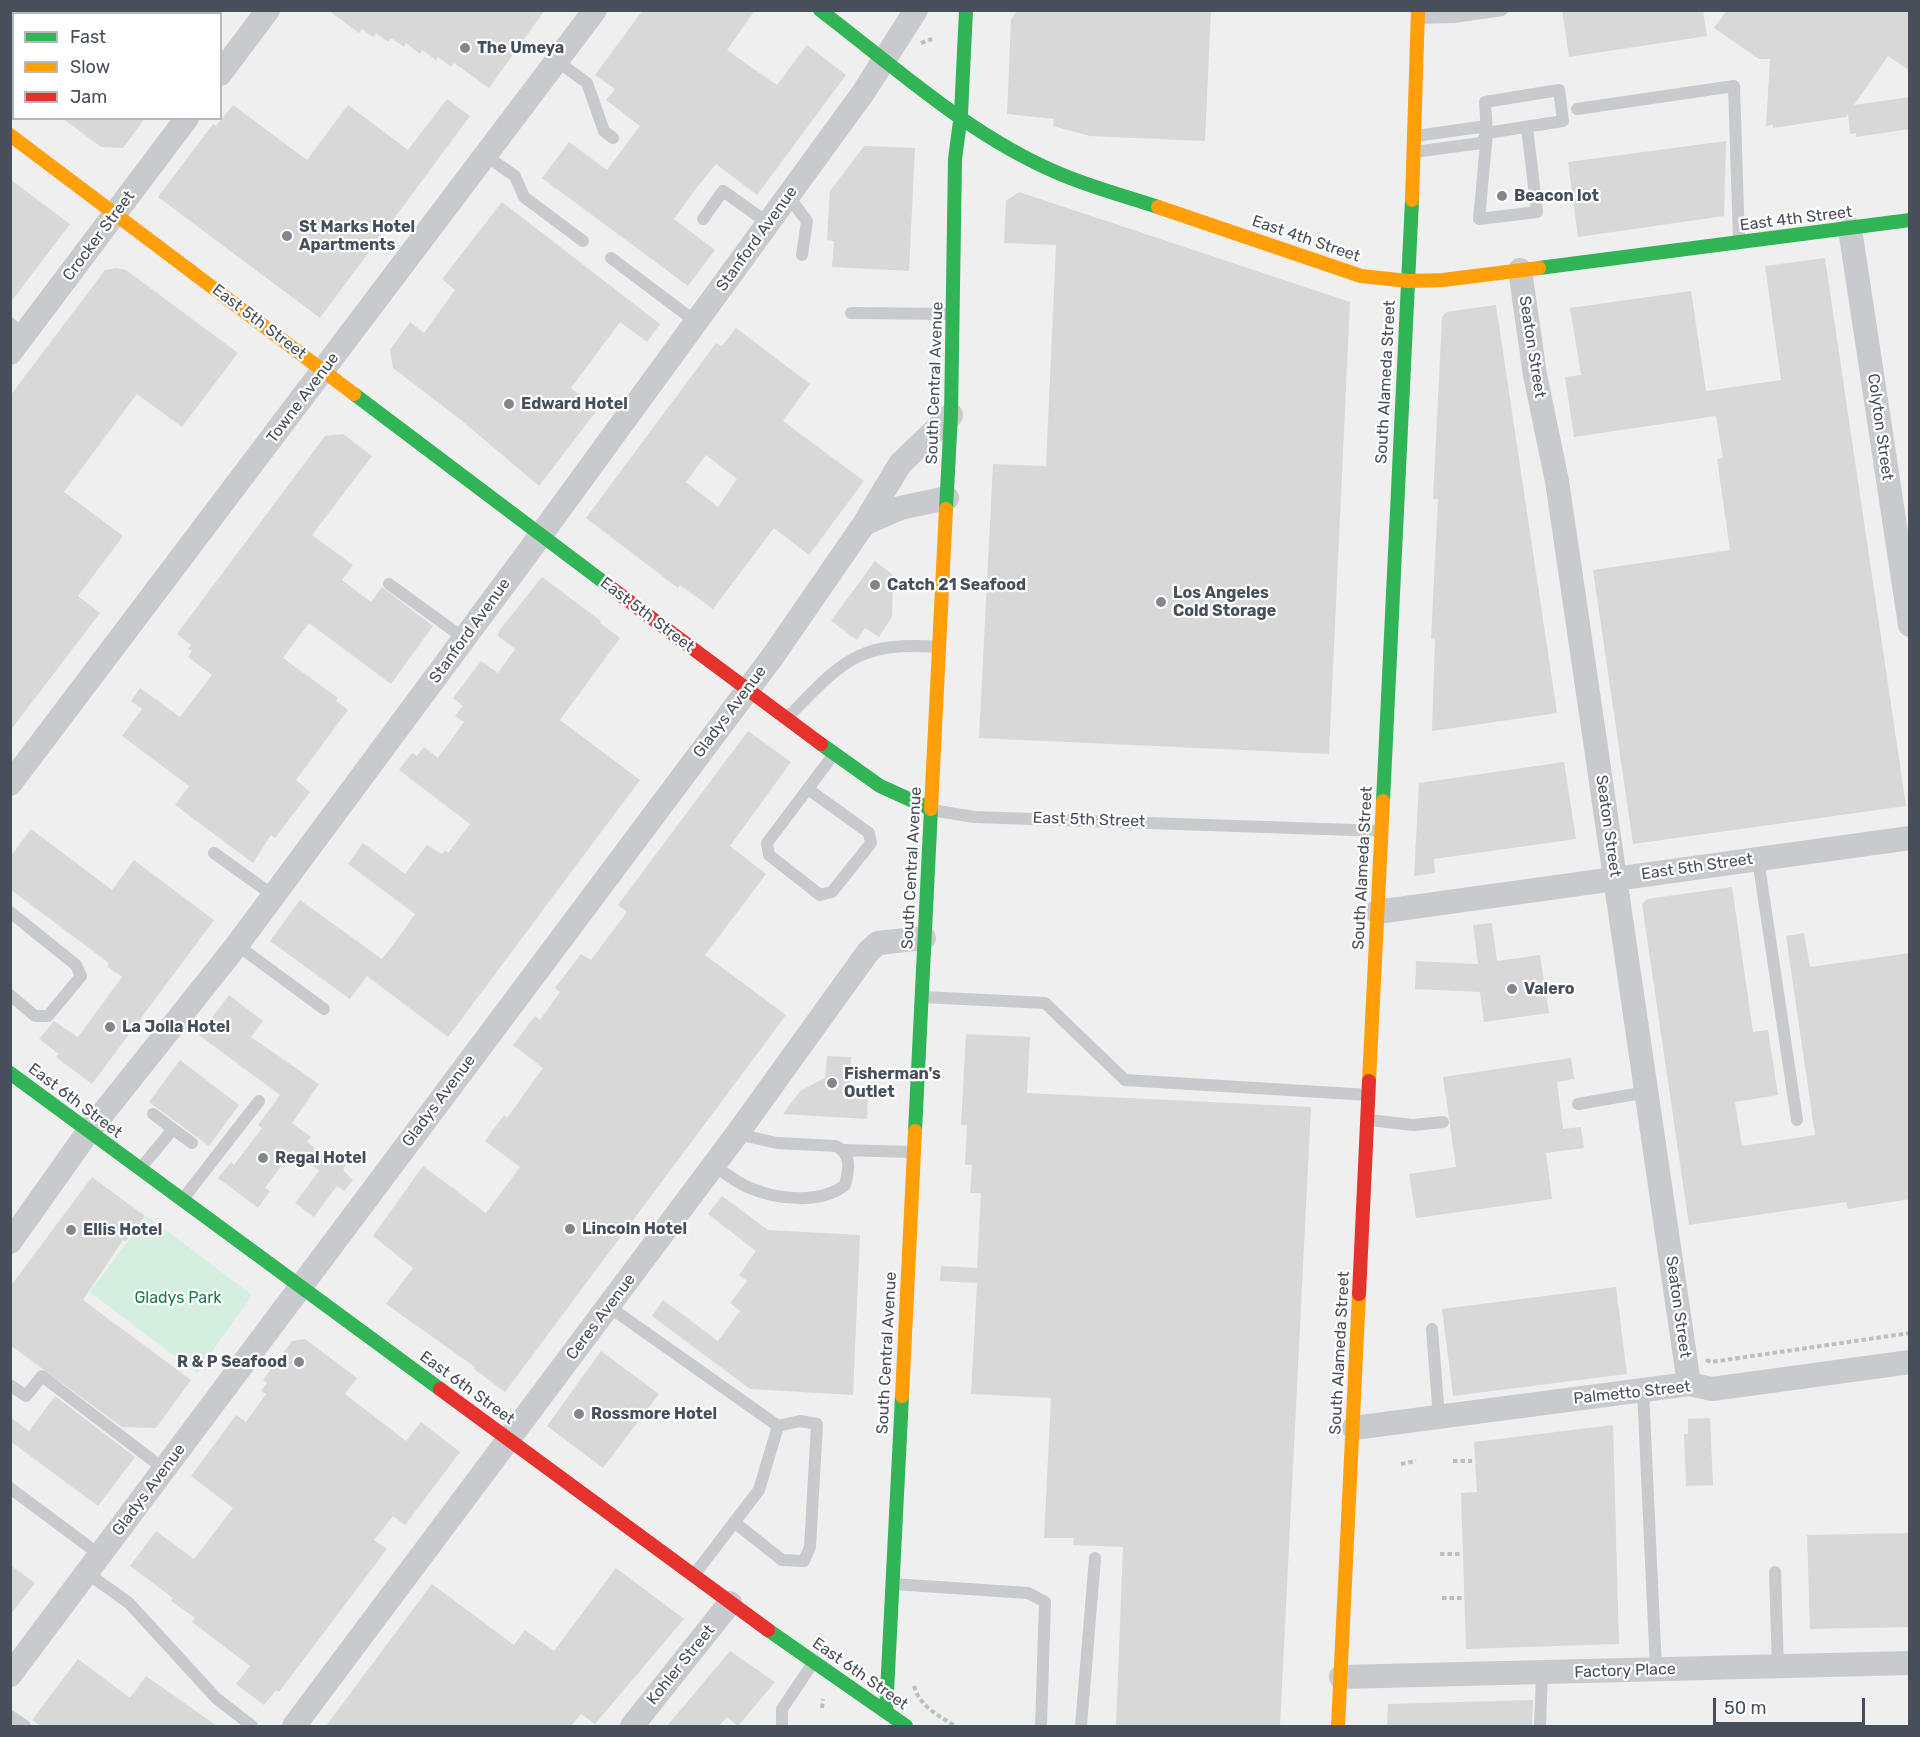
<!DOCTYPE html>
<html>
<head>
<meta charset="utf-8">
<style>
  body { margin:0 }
  #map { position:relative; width:1920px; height:1737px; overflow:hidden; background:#efefef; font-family:Rubik,sans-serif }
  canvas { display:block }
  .frame { position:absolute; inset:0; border:12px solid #474f5a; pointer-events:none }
  .legend { position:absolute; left:12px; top:12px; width:210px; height:108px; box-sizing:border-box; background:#fff; border:2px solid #b5b9bd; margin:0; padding:8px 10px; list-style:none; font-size:18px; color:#474f5a }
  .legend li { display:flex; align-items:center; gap:12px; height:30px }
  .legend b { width:30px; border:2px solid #b5b9bd }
  .scale { position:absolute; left:1713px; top:1698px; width:152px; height:27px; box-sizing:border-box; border:3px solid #474f5a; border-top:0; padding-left:8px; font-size:18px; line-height:21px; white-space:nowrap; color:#474f5a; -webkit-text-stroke:4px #fff; paint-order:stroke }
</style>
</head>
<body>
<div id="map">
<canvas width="1920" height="1737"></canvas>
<div class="frame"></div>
<ul class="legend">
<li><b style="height:8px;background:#30b455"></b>Fast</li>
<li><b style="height:8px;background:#ff9f0a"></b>Slow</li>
<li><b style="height:8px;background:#e5322d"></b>Jam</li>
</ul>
<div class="scale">50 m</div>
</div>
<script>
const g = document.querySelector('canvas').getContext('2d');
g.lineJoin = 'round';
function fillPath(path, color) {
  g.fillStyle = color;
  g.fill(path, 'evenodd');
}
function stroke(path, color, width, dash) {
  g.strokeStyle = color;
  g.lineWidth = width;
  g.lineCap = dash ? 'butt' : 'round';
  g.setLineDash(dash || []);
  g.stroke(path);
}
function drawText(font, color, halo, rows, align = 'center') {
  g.font = font + ' Rubik,sans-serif';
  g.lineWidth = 4.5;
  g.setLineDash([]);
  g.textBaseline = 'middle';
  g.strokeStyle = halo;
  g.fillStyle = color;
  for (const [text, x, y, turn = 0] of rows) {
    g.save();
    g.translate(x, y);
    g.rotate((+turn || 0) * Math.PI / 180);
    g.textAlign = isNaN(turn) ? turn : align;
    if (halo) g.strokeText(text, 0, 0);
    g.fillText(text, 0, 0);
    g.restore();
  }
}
fillPath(new Path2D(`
  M147 1216 252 1295 197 1373 90 1292Z`), '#d4eee0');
fillPath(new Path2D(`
  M328 10H545L489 88 454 63 451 67 438 57 436 60 422 50 420 54 406 43 404 47 391 38 388 42 376 33 373 37 362 29 359 33Z
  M643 10H755L727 50 755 70 777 85 807 45 846 75 757 195 716 164 694 191 674 219 715 250 688 286 542 178 569 142 607 170 640 126 606 100 615 89 595 75Z
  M1017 10H1211L1205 141 1090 136 1053 126 1054 119 1007 114 1011 20Z
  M1562 10H1703L1707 36 1569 57Z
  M1727 10H1910V71L1888 56 1854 105 1910 97V129L1856 137V133L1850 134 1848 114 1846 117 1773 128V125L1766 126 1770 59H1759L1714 28Z
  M447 99 470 116 320 318 158 197 213 124 216 126 233 105 307 160 348 105 408 150Z
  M62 118H145L123 148 101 147Z
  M1726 141 1724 216 1578 237 1568 162Z
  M864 146 915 148 909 271 832 267 834 241 827 240 830 191Z
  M10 179 70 224 10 303Z
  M1019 192 1350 302 1329 754 979 738 993 464 1046 466 1056 245 1004 243 1006 201Z
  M502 202 660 324 647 342 620 322 571 388 598 409 539 486 461 420 393 368 390 350 410 322 424 333 455 290 442 279Z
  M1825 258 1906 806 1633 844 1593 570 1730 550 1717 459 1723 458 1716 416 1574 437 1565 377 1581 375 1570 308 1691 291 1706 391 1781 380 1765 266Z
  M117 268 126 270 238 353 182 427 137 394 64 492 123 536 78 596 100 613 10 731V396L105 270Z
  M1496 305 1557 713 1432 731 1435 638 1431 639 1438 499H1433L1442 317 1446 312Z
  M736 328 810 384 783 421 864 481 809 555 774 528 713 609 680 585 678 588 586 518 716 343 722 346ZM706 455 737 479 718 507 686 482Z
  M343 434 372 456 312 535 353 565 342 580 371 602 382 587 433 626 391 684 309 623 283 658 338 698 336 701 348 710 296 780 310 792 275 838 271 835 253 863 175 805 189 786 122 736 142 709 131 701 140 688 180 717 212 675 188 657 192 651 188 649 191 645 177 634 325 436Z
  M875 561 893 575 892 617 879 637 865 628 857 640 831 621Z
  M542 577 601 621 600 623 620 638 560 720 640 780 448 1037 367 976 350 999 270 941 300 900 382 959 396 941 415 914 348 864 363 843 405 874 427 845 442 854 445 850 448 853 470 824 399 770 412 753 417 756 424 747 438 758 464 722 455 716 463 706 453 698 481 661 498 673 515 649 498 636 499 631Z
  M748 731 791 762 730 846 766 874 705 955 786 1015 505 1392 474 1369 475 1367 386 1304 413 1268 373 1236 423 1166 486 1213 520 1167 485 1141 504 1115 507 1118 543 1068 513 1045 535 1016 540 1020 560 992 555 988 581 954 591 960 627 912 618 905Z
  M1564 762 1576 839 1434 859 1435 873 1414 876 1419 783Z
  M31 829 112 890 134 860 214 920 92 1084 56 1057 59 1054 39 1039 54 1021 78 1037 122 977 107 966 109 963 10 889V857Z
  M1732 887 1753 1032 1768 1030 1778 1095 1735 1102 1742 1146 1815 1135 1786 936 1804 933 1810 967 1910 953V1199L1848 1209 1846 1202 1689 1225 1642 904 1647 899Z
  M1492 923 1497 961 1540 955 1549 1013 1484 1022 1480 992 1415 989 1416 961 1478 964 1473 925Z
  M229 995 263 1021 251 1037 319 1084 292 1123 311 1137 307 1142 330 1161 334 1156 346 1165 343 1170 353 1180 344 1191 337 1186 314 1217 295 1203 319 1171 293 1150 265 1188 270 1191 258 1208 218 1178 231 1162 234 1165 262 1128 258 1125 280 1095 199 1035Z
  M966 1034 1030 1037 1027 1093 1311 1107 1280 1726H1116L1123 1547 1073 1545 1074 1538H1044L1051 1398 971 1394 977 1283 940 1281 941 1266 977 1268 981 1193H970L972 1165H965L967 1125H961Z
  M827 1056 851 1057 849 1092 868 1093 867 1119 783 1114 800 1091 825 1078Z
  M1571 1058 1574 1079 1557 1082 1563 1129 1581 1127 1584 1148 1546 1153 1552 1199 1416 1218 1409 1174 1456 1167 1443 1077Z
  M180 1060 239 1105 209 1146 149 1102Z
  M92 1177 145 1216 126 1241 123 1240 83 1300 191 1380 156 1428 122 1427 10 1345V1287Z
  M722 1196 768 1230 860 1235 853 1395 750 1389 652 1316 663 1300 718 1341 740 1311 730 1303 747 1281 739 1275 756 1251 708 1214Z
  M1616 1287 1627 1374 1453 1396 1442 1309Z
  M305 1339 357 1378 345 1394 406 1441 421 1422 460 1452 405 1525 393 1516 374 1540 387 1549 279 1692 276 1690 264 1705 236 1684 250 1666 192 1622 195 1618 171 1601 173 1598 130 1566 156 1531 194 1559 233 1508 191 1476 236 1415 246 1422 266 1394 261 1391 267 1383 263 1380 292 1341Z
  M601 1351 659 1394 603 1468 547 1426Z
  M55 1396 135 1457 98 1506 10 1441V1417L29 1431Z
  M1710 1418 1713 1485 1686 1486 1684 1434H1688V1419Z
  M1613 1425 1619 1644 1466 1649 1461 1493 1477 1492 1474 1442Z
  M1910 1533V1627L1810 1629 1807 1535Z
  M10 1565 35 1583 10 1615Z
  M616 1568 684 1619 595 1724 581 1714 571 1726H326L432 1584 514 1645 525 1630 554 1651Z
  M730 1651 775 1682 738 1726 727 1717 719 1726H667Z
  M78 1659 130 1698 146 1676 217 1726H41L32 1720Z
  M1533 1700 1532 1726H1387L1388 1704Z`), '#d8d8d9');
stroke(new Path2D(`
  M921 43 932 39
  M1706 1360 1711 1362 1910 1333
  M1453 1461H1472
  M1401 1464 1416 1461
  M1440 1554H1461
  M1442 1598H1462
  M914 1686C920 1707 938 1715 955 1726
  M822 1708 823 1699`), '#b7c2bf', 4, [4.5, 3]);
stroke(new Path2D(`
  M1419 18 1454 17 1502 10
  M557 61 587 83 604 131 613 138
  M1577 109 1734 86 1739 241
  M1416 136 1480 127 1487 133 1563 121 1559 90 1485 102 1487 133 1479 219 1537 212 1527 127
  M1414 152 1481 143 1487 134
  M486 156 515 176 524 197 583 241
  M788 196 807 221 802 255
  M703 219 723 191 768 223
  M611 258 696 322
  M851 313 950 314
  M10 323 24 335
  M389 584 465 639
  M787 718C842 662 856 641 939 647
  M808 789 869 833 871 843 832 892 820 895 769 855 767 843 834 754
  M932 810 974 817 1381 831
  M214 853 274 896
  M1758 859 1797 1120
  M10 912 76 965 81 976 48 1016H35L10 995
  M237 945 324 1009
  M923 997 1045 1003 1125 1080 1369 1095
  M1578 1104 1647 1092
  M1369 1120 1413 1125 1443 1122
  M173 1129 192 1143
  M844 1150 911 1152
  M713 1165C725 1173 737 1183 750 1188 778 1200 821 1204 845 1185 849 1170 852 1154 836 1146L777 1143 737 1134
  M140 1169 173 1129 153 1114
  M183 1199 259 1101
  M608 1306 778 1426
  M1432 1329 1439 1417
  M10 1385 26 1396 42 1376 164 1469
  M1643 1390 1656 1669
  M10 1488 100 1555
  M1775 1572 1778 1667
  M87 1573 129 1603 216 1698 252 1726
  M694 1575 759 1490 778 1426 800 1421 817 1424 810 1547 804 1561 782 1560 734 1522
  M893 1584 1028 1593 1045 1602 1041 1726
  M10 1716 25 1726
  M782 1726V1709L813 1663
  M1081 1726 1095 1558
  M1540 1726 1542 1673`), '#c9cacd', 12);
stroke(new Path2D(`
  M220 74 268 10
  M1850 229 1910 625
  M1520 270 1535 375 1557 481 1689 1384
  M10 353 187 118
  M864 524 900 508 947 498
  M10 784 595 10
  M1377 912 1910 838
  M10 1242 88 1132 237 945 532 547 863 93 916 10
  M1354 1428 1689 1384 1712 1389 1910 1362
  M10 1675 773 656 864 524 900 464 951 415
  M1341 1677 1910 1663
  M294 1726 737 1134 868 952 878 943 924 938
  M632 1726 730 1603`), '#c9cacd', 24);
stroke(new Path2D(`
  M820 10C895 67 970 136 1058 173 1090 187 1125 196 1158 207
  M1539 268 1910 220
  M354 394 614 590
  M946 509 951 415 955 159 961 114 966 10
  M821 744 880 786 931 809 915 1131
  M1383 801 1412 200
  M10 1073 440 1389
  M768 1630 906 1726
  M886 1712 902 1396`), '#30b455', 14);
stroke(new Path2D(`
  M10 135 354 394
  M1412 200 1418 10
  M1158 207 1361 276 1408 281 1443 280 1539 268
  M931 809 946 509
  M1369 1081 1383 801
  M902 1396 915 1131
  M1338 1726 1359 1294`), '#ff9f0a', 14);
stroke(new Path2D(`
  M614 590 821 744
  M1359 1294 1369 1081
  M440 1389 768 1630`), '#e5322d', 14);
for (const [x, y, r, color] of [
  [465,48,6,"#82878e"],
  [1502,196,6,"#82878e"],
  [287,236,6,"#82878e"],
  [509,404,6,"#82878e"],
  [875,585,6,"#82878e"],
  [1161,602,6,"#82878e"],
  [1512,989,6,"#82878e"],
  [110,1027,6,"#82878e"],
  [832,1083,6,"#82878e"],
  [263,1158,6,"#82878e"],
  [570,1229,6,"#82878e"],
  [71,1230,6,"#82878e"],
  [299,1362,6,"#82878e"],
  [579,1414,6,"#82878e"]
]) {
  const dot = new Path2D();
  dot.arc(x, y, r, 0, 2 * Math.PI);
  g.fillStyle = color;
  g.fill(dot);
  stroke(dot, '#fff', 2);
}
drawText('bold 16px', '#474f5a', '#fff', [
  ["The Umeya",477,48],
  ["Beacon lot",1514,196],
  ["St Marks Hotel",299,227],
  ["Apartments",299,245],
  ["Edward Hotel",521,404],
  ["Catch 21 Seafood",887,585],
  ["Los Angeles",1173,593],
  ["Cold Storage",1173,611],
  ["Valero",1524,989],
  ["La Jolla Hotel",122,1027],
  ["Fisherman's",844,1074],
  ["Outlet",844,1092],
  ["Regal Hotel",275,1158],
  ["Lincoln Hotel",582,1229],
  ["Ellis Hotel",83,1230],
  ["R & P Seafood",287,1362,"right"],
  ["Rossmore Hotel",591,1414]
], 'left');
drawText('16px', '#474f5a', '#fff', [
  ["East 4th Street",1796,219,-7],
  ["Crocker Street",99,236,-53],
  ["Stanford Avenue",757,239,-54],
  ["East 4th Street",1306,239,19],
  ["East 5th Street",259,322,37],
  ["Seaton Street",1532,347,81],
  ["South Alameda Street",1386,382,-87],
  ["South Central Avenue",935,383,-88],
  ["Towne Avenue",303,398,-53],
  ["Colyton Street",1880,427,82],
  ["East 5th Street",647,615,37],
  ["Stanford Avenue",470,631,-54],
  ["Gladys Avenue",730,712,-53],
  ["East 5th Street",1089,820,2],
  ["Seaton Street",1608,826,82],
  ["East 5th Street",1697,867,-8],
  ["South Central Avenue",912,868,-87],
  ["South Alameda Street",1363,868,-87],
  ["East 6th Street",75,1101,37],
  ["Gladys Avenue",439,1101,-53],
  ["Seaton Street",1678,1307,82],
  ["Ceres Avenue",601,1317,-53],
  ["South Central Avenue",887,1353,-87],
  ["South Alameda Street",1340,1353,-87],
  ["East 6th Street",467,1388,36],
  ["Palmetto Street",1632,1393,-6],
  ["Gladys Avenue",149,1490,-53],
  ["Kohler Street",681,1665,-51],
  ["Factory Place",1625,1671,-2],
  ["East 6th Street",860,1674,35]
]);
drawText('16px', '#1a7953', '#fff', [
  ["Gladys Park",178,1298]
]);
</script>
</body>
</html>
